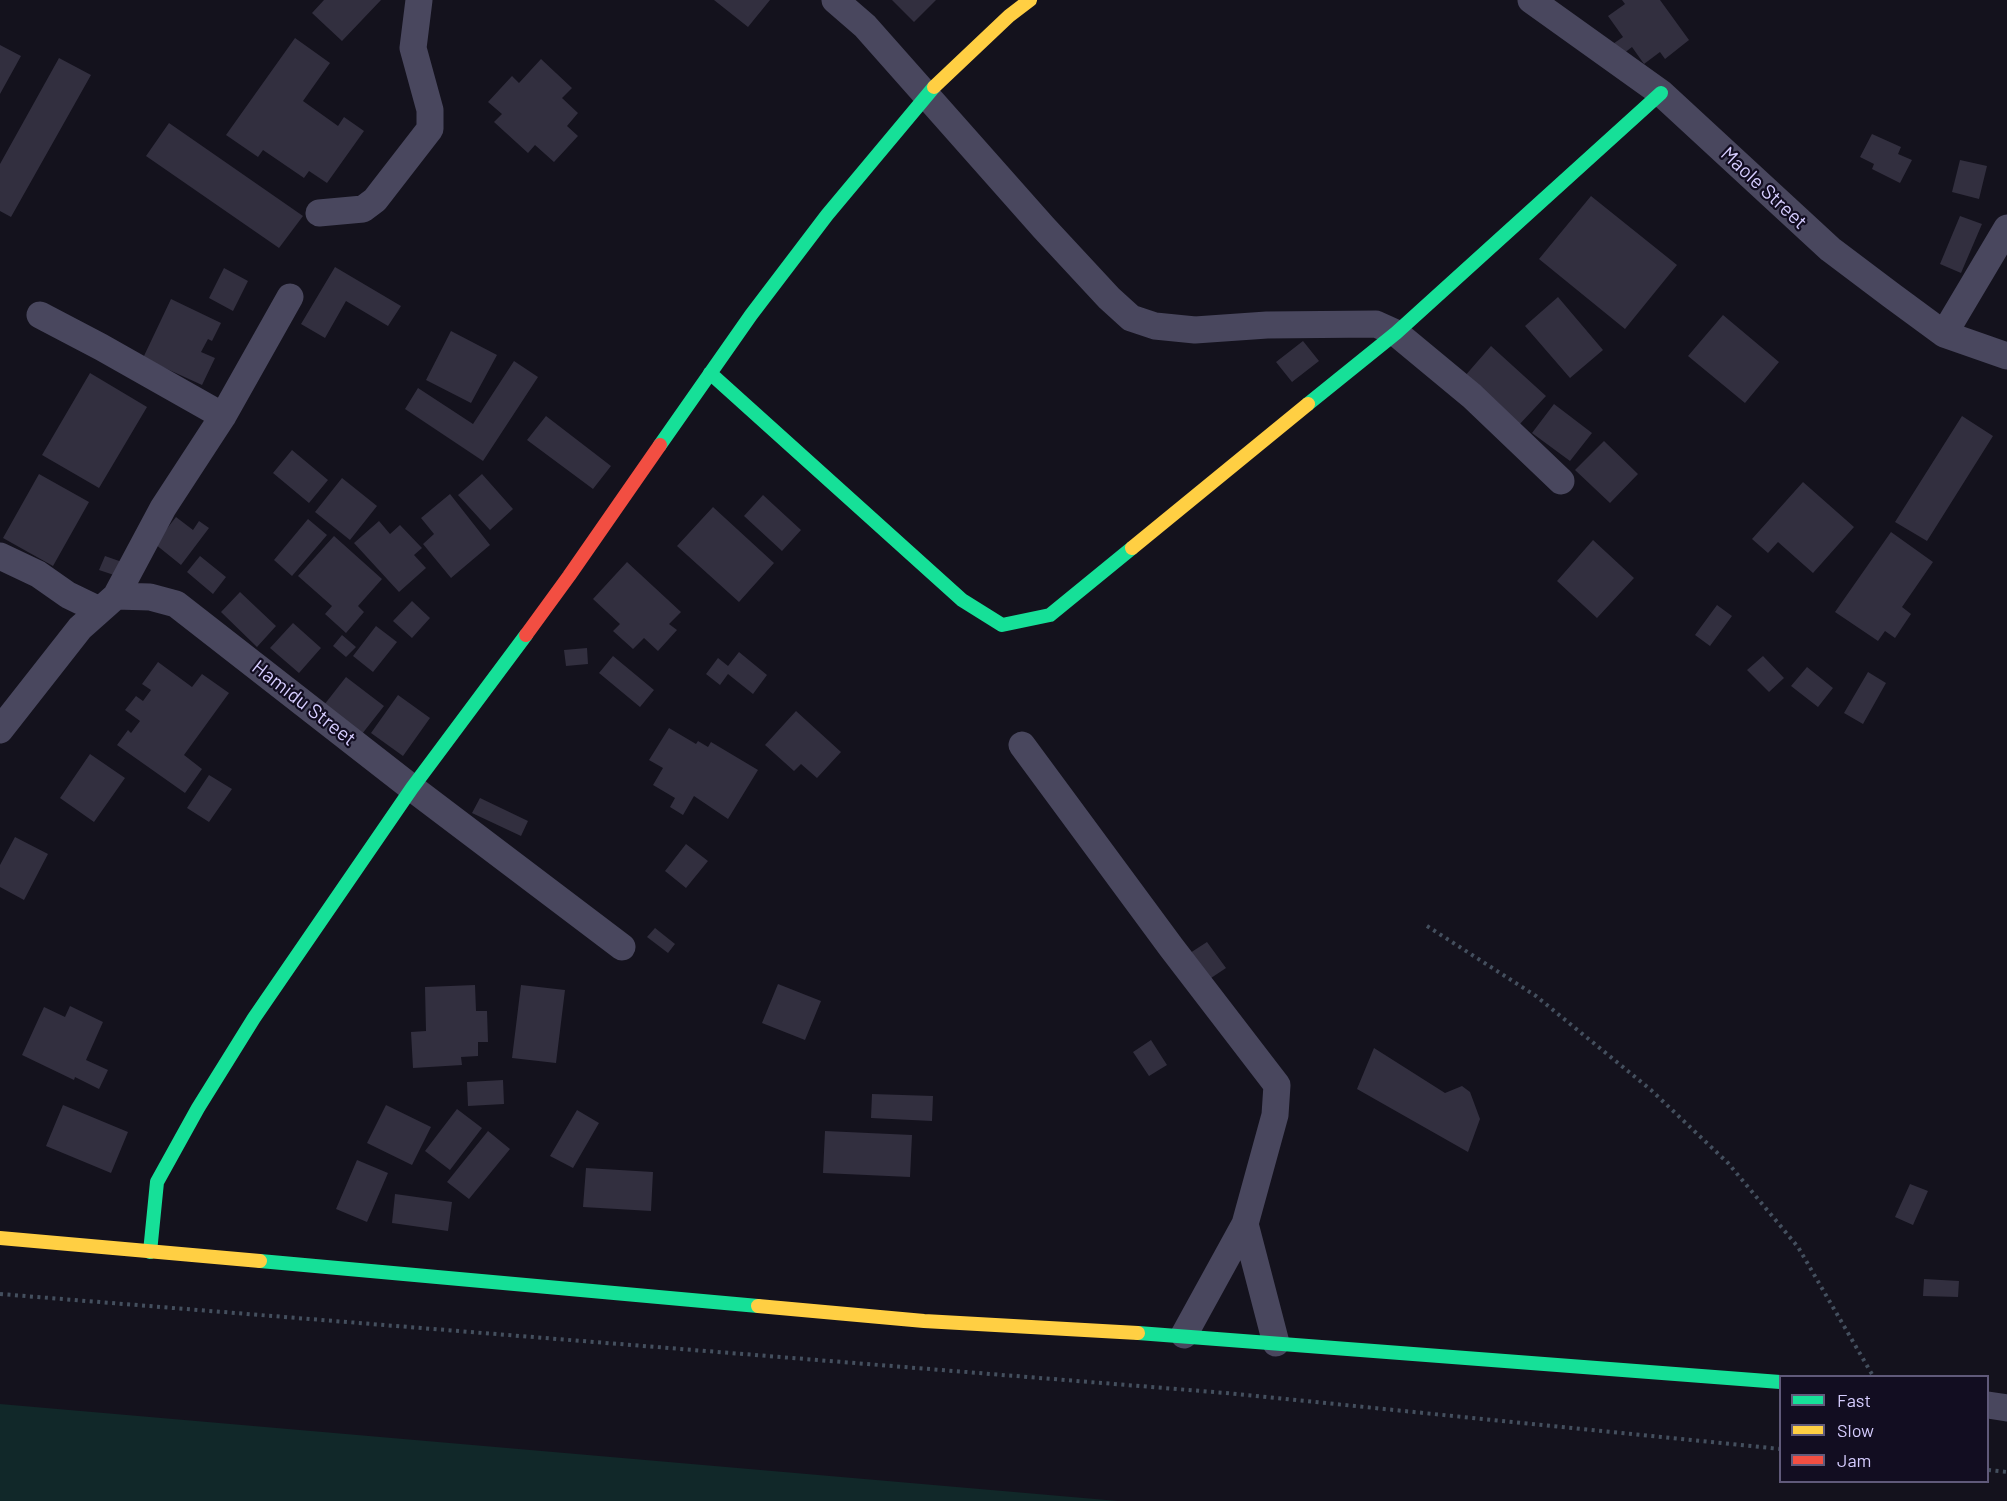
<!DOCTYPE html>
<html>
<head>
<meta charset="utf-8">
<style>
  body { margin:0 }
  #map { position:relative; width:2007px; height:1501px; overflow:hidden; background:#14121d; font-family:Barlow,sans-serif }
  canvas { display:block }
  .legend { position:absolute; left:1779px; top:1375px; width:210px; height:108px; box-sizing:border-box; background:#120d21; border:2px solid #605a7a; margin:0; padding:8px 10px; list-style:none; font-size:18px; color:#d6cdff }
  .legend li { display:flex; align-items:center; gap:12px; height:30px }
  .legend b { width:30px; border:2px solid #605a7a }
</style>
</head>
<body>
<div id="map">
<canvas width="2007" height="1501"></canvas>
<ul class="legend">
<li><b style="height:8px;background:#16e098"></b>Fast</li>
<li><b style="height:8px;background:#ffcf43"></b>Slow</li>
<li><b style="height:8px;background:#f24e42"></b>Jam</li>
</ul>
</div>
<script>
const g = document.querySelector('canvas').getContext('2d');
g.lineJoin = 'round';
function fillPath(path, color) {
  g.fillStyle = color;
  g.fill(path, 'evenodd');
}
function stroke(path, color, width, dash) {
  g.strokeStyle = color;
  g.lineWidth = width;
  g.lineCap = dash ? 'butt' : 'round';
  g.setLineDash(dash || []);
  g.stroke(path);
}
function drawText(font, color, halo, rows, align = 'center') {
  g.font = font + ' Barlow,sans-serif';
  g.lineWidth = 4.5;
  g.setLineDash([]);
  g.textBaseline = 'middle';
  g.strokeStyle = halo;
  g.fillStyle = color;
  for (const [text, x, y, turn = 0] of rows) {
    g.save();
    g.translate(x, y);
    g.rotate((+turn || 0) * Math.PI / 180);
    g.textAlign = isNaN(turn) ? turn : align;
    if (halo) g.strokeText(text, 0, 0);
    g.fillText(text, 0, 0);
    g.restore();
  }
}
fillPath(new Path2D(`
  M0 1404 1118 1501H0Z`), '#112829');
fillPath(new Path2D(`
  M324 0H381L342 41 312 13Z
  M714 0H770L748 27Z
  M892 0H936L914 22Z
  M1622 0H1660L1689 40 1665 59 1660 52 1644 64 1632 47 1619 57 1610 46 1623 37 1608 16 1625 4Z
  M295 38 330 63 303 101 338 126 344 117 364 131 327 183 309 171 304 178 263 150 258 157 226 135Z
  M0 45 21 56 0 94Z
  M59 58 91 75 11 217 0 211V164Z
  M541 59 572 88 562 98 578 113 567 126 578 136 554 162 535 145 528 153 494 122 502 114 488 102 512 76 519 83Z
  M169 123 303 216 279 248 146 156Z
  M1872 134 1901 147 1898 154 1912 160 1900 183 1872 169 1874 164 1860 157Z
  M1960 160 1987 166 1979 199 1952 192Z
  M1591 196 1677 265 1625 329 1539 259Z
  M1960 216 1982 224 1961 273 1940 264Z
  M335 267 401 306 388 326 346 301 325 338 301 324Z
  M224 268 248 281 233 311 209 298Z
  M1558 297 1603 350 1570 378 1525 326Z
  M171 299 221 323 212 341 208 339 201 352 215 358 202 385 143 358Z
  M1723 315 1779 362 1745 403 1688 356Z
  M451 331 497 355 471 403 426 380Z
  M1303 341 1319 361 1292 382 1276 362Z
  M1491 346 1546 396 1518 426 1464 377Z
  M514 361 538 377 483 461 405 409 418 388 473 424Z
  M90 373 147 407 99 488 42 455Z
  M1554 404 1592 433 1570 461 1532 433Z
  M546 416 611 466 593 489 527 440Z
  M1962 416 1993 436 1927 541 1895 522Z
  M1604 441 1638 474 1610 503 1575 470Z
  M292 450 328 480 309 503 273 473Z
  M39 474 89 502 53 566 3 538Z
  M482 474 513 509 490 530 458 495Z
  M342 478 377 506 350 540 315 512Z
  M1803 482 1854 527 1813 573 1778 542 1768 553 1752 539Z
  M450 494 490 545 451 578 423 544 434 534 421 518Z
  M763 495 801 530 782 551 744 516Z
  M713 507 774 563 739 602 677 546Z
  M176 517 193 530 199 521 209 528 181 565 155 544Z
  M308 519 327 535 292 576 274 560Z
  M379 521 390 534 400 525 422 548 414 555 426 568 399 592 354 543Z
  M1891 532 1933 562 1902 607 1911 614 1895 638 1885 631 1878 641 1835 612Z
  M334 536 382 579 358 606 364 612 346 633 325 614 332 606 298 576Z
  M1593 540 1634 578 1597 618 1557 581Z
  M105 556 122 562 117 576 99 570Z
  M200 556 226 577 213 594 187 572Z
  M627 562 681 612 669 624 677 630 658 651 644 638 633 649 613 631 620 624 593 599Z
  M240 592 276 626 257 647 221 612Z
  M412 601 430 618 412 638 393 621Z
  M1717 605 1732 616 1710 646 1695 635Z
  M293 623 321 648 299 673 270 648Z
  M376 626 397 642 373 672 353 656Z
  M342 635 356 647 346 657 333 646Z
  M587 648 588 664 566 666 564 650Z
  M739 652 767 675 753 694 728 674 720 685 706 674 718 658 728 666Z
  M613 656 654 690 640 707 599 673Z
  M1763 656 1784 678 1769 692 1747 670Z
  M158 662 192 687 202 674 229 693 184 755 202 769 185 793 117 745 128 730 131 733 140 721 125 710 136 696 143 701 151 690 142 684Z
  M1807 667 1833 688 1818 707 1791 686Z
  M1868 672 1886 683 1863 724 1844 713Z
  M346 677 384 706 362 734 324 705Z
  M398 695 430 718 403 756 371 733Z
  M796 711 841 752 817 778 801 764 794 771 765 745Z
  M669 728 696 744 698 741 708 747 711 742 758 770 728 819 694 796 683 815 670 807 675 798 653 785 663 768 649 760Z
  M90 754 125 778 94 822 60 798Z
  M209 775 232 789 209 822 187 808Z
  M480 798 528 821 521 836 472 813Z
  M15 837 48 854 24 900 0 887V865Z
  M686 844 708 861 686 888 665 871Z
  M655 928 675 944 668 953 647 937Z
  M1207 942 1226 968 1208 980 1190 953Z
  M778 984 821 1001 805 1040 762 1023Z
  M475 985 476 1011H487L488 1042H478V1056L461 1057 462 1065 413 1068 411 1032 426 1031 425 987Z
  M521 985 565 990 556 1063 512 1058Z
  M70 1006 103 1022 86 1060 108 1070 99 1089 75 1077 74 1080 22 1055 44 1007 65 1017Z
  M1151 1040 1167 1065 1149 1076 1133 1052Z
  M1374 1048 1445 1093 1462 1086 1470 1092 1480 1119 1468 1152 1357 1089Z
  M503 1080 504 1104 468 1106 467 1082Z
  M872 1094 933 1096 932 1121 871 1118Z
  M63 1105 128 1132 111 1173 46 1146Z
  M386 1105 431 1127 412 1165 367 1143Z
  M457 1109 482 1128 450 1170 425 1151Z
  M577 1110 599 1123 573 1168 550 1156Z
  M488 1131 510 1149 469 1199 447 1182Z
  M825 1131 912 1135 910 1177 823 1173Z
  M357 1160 388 1173 367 1222 336 1209Z
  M586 1168 653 1172 651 1211 583 1207Z
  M1910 1184 1928 1191 1913 1225 1895 1217Z
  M395 1194 452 1202 448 1231 392 1223Z
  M1924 1279 1959 1281 1958 1297 1923 1296Z`), '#322f3f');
stroke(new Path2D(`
  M1427 926 1536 996 1651 1090 1728 1163 1798 1247 1873 1376
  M0 1294 1226 1393 1780 1449
  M1988 1470 2007 1472`), '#444f5e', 4, [3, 4.5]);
stroke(new Path2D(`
  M835 0 865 26 1044 228 1109 298 1131 318 1155 326 1195 330 1267 325 1376 324 1396 333 1472 396 1561 481
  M1531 0 1661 93 1830 249 1891 295 1944 334 2007 356
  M319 213 363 209 375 200 430 129V110L413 48 419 0
  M40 315 101 347 223 416
  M1944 334 2007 228
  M0 556 38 574 68 595 99 610
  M116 596 163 508 223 416 290 297
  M0 730 80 628 116 596 150 597 176 604 412 788 622 947
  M1022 745 1171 947 1277 1085 1275 1115 1245 1224 1184 1335
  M1245 1224 1276 1343
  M1988 1405 2007 1408`), '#49475e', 27);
stroke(new Path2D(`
  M710 373 962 600 1002 625 1050 615 1132 548
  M1308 404 1396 333 1661 93
  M660 445 751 315 827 215 934 87
  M150 1252 157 1182 198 1108 254 1018 412 788 526 635
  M260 1261 758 1306
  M1138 1333 1780 1382`), '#16e098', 14);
stroke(new Path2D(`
  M934 87 1009 16 1030 0
  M1132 548 1308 404
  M0 1238 260 1261
  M758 1306 924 1321 1138 1333`), '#ffcf43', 14);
stroke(new Path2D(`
  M526 635 569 576 660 445`), '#f24e42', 14);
drawText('20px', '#d6cdff', '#120d21', [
  ["Maole Street",1764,188,43],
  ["Hamidu Street",304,703,38]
]);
</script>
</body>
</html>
